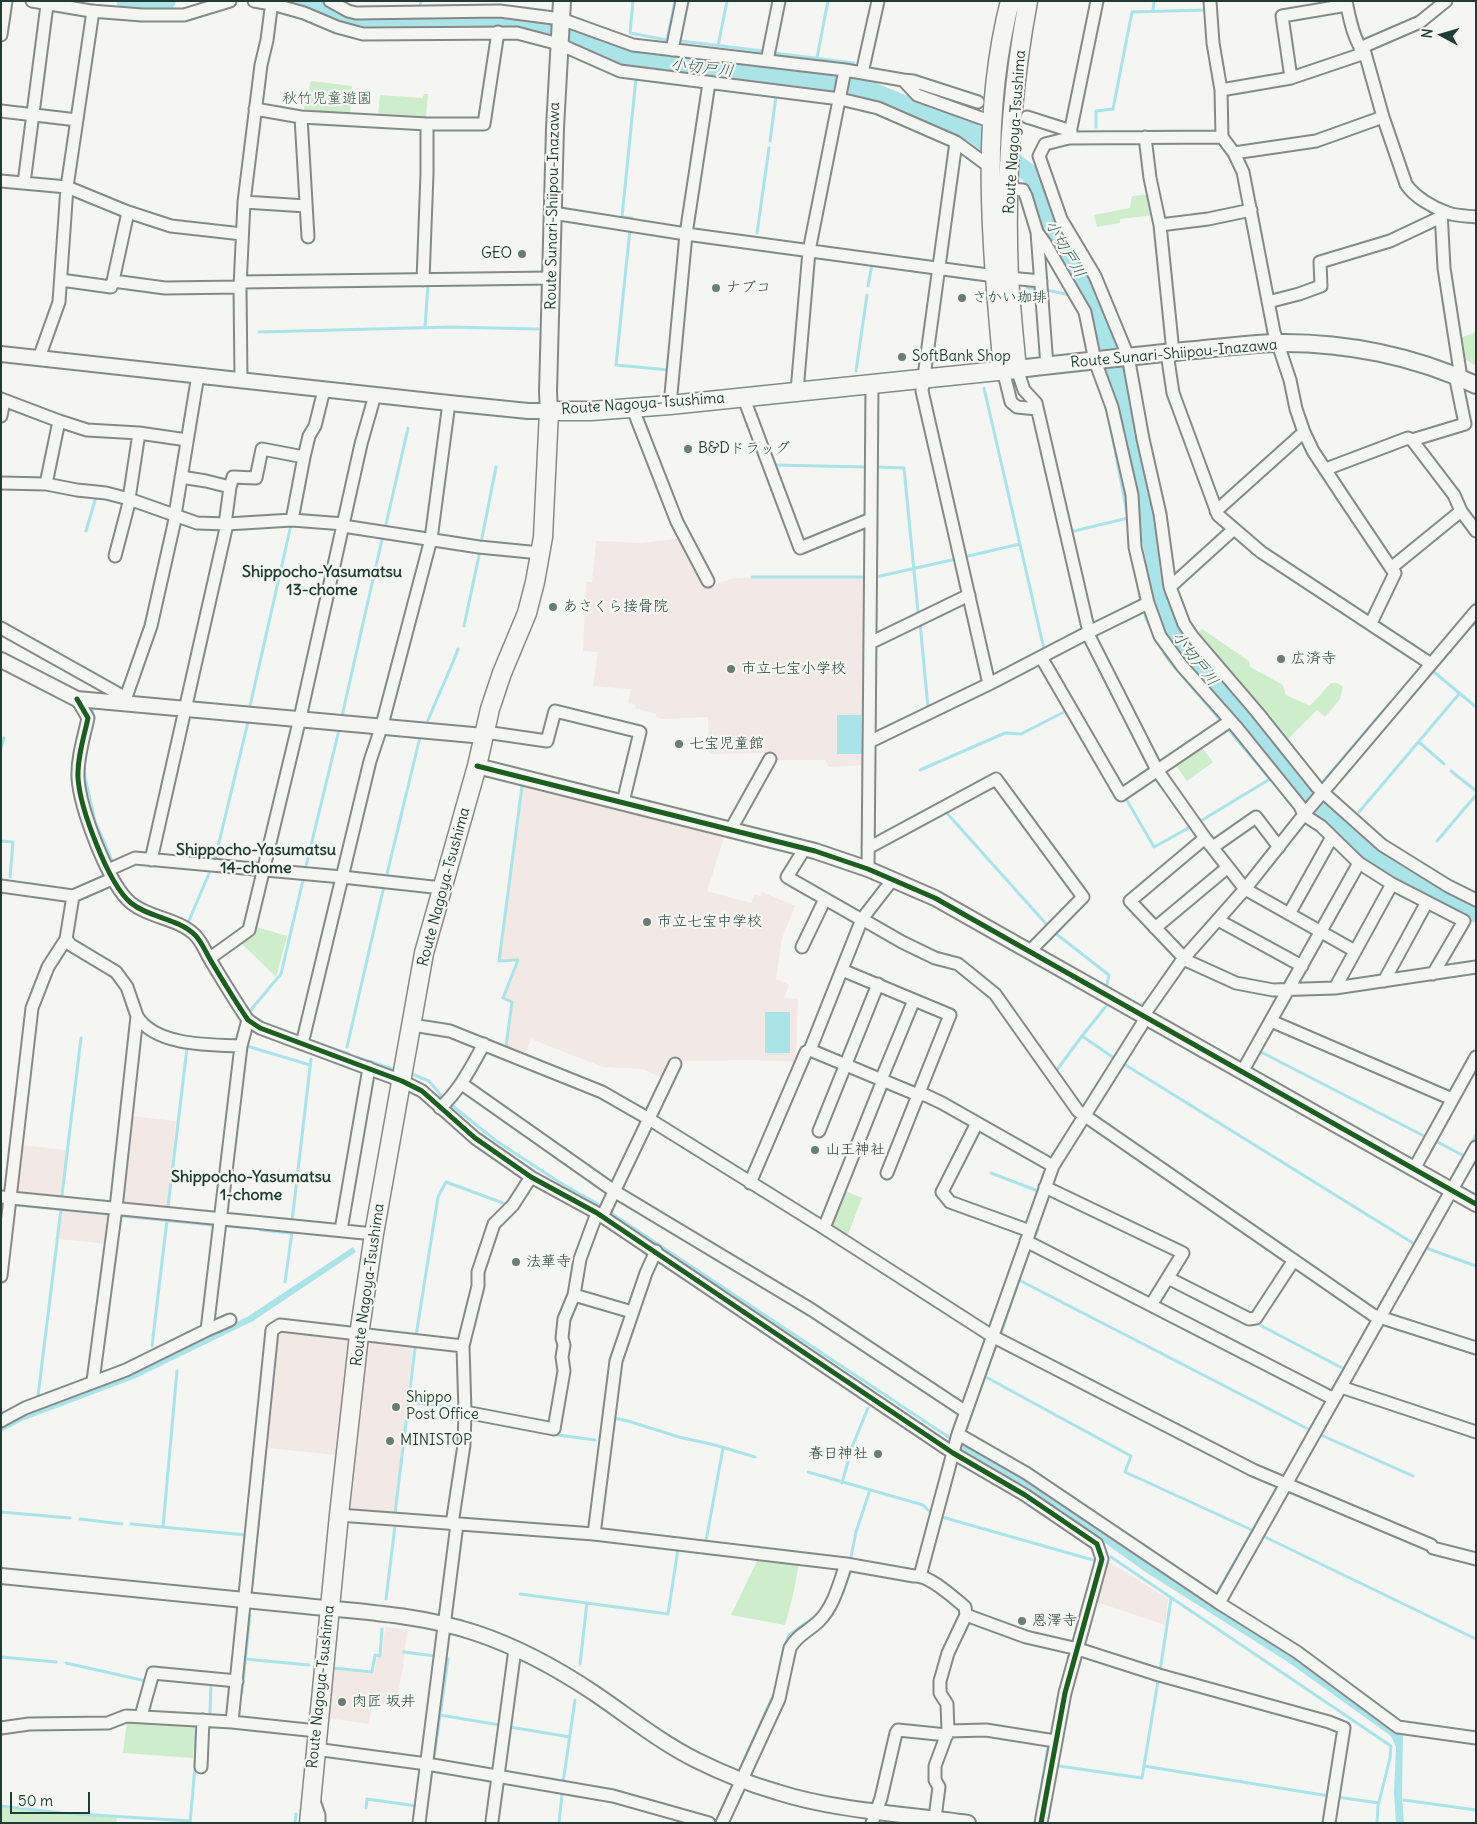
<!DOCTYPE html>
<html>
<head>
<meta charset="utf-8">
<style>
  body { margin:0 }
  #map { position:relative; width:1477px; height:1824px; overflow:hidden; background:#f5f5f3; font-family:Delius,sans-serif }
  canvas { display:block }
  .frame { position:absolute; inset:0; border:2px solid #1f3d34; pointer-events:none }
  .north { position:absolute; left:1417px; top:10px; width:50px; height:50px; -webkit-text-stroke:4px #f6f6f2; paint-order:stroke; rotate:276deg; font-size:14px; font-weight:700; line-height:20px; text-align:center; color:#1f3d34 }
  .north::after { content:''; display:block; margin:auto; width:18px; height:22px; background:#1f3d34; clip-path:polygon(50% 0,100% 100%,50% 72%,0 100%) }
  .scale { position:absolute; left:10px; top:1792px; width:80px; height:22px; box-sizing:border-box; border:2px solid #1f3d34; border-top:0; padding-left:6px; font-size:15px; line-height:18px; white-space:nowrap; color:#1f3d34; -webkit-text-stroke:4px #f6f6f2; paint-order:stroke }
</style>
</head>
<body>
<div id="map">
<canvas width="1477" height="1824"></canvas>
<div class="frame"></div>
<div class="north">N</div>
<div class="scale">50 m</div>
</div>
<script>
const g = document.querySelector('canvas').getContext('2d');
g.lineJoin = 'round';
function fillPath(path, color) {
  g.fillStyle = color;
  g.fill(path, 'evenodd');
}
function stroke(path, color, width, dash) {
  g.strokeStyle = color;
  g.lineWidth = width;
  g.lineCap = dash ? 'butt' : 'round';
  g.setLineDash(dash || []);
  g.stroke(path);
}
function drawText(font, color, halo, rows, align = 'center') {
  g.font = font + ' Delius,"Klee One",sans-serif';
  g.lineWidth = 4.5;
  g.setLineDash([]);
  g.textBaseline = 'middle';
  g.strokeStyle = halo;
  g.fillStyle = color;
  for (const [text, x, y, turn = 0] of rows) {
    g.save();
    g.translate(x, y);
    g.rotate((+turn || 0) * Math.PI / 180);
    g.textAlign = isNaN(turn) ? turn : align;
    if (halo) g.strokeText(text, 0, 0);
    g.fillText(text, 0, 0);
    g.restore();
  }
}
fillPath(new Path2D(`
  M682 538 707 587 734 578 867 577 866 765 829 767 825 760H774L763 753 709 754 708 717 662 719 656 717V714L635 708 636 705 628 703 631 689 593 686 598 652 583 651 586 582H592L596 541 642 543Z
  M523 785 725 834 707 891 751 903 755 894 760 896 762 892 795 906 782 938 776 979 789 985 784 998 798 999 796 1062 757 1060 670 1061 664 1079 643 1069 603 1067 531 1039 524 1056 506 1049 512 1002 503 998 519 959 500 960Z
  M130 1116 176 1121 167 1210 123 1206 120 1201Z
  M19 1145 67 1150 62 1197 16 1193Z
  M62 1210 110 1215 107 1244 59 1239Z
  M282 1331 344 1338 348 1341 336 1455 268 1448 278 1334Z
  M371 1341 413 1346 394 1516 356 1513 349 1507 366 1345Z
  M1109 1562 1168 1599 1165 1625 1097 1602Z
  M385 1627 407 1630 403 1668 395 1707 372 1704 369 1724 327 1718 331 1669 374 1674 377 1657H382Z`), '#f2e8e5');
fillPath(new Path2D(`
  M311 81 352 86 350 117 303 112Z
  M424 94H428L426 118 378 116 380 95 423 98Z
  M1151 194 1156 215 1120 219V223L1097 227 1094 215 1130 208 1132 196Z
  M1476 330V366L1461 357 1458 339 1473 333Z
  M1202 629 1249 661 1250 667 1283 685 1286 695 1310 706 1331 683H1337L1343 687 1340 699 1325 717 1317 710 1285 742 1194 635Z
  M1200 745 1213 762 1187 781 1174 763Z
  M253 926 287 936 276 977 239 941Z
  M841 1189 862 1198 847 1237 828 1225Z
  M759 1557 799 1563 793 1595 785 1625 731 1615Z
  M127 1720 195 1724 193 1758 123 1753Z
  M1 1807 117 1817 116 1823H1Z`), '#cdedcb');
fillPath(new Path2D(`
  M837 715H861L862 754H837Z
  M765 1012H790V1053H765Z
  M353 1247 356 1252 253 1321 136 1378 22 1421 1 1432V1425L24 1413 127 1374 247 1317Z
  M960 1441 1033 1483 1145 1562 1295 1658 1403 1735 1402 1795 1404 1823H1396L1394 1793 1396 1747 1391 1736 1288 1662 1144 1571 1028 1488 958 1448Z`), '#abe4e8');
stroke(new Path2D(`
  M633 1 630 33 667 40 675 1
  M419 10 421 1
  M1153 11 1154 1
  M418 23V16
  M681 41 763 51
  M718 46 727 1
  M774 53 854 63
  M817 58 828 1
  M778 82 779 77
  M1096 127V111L1113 109 1132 12 1205 10
  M770 141 776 96
  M632 220V218L622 217 636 78
  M630 229 616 365 669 370
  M757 233 769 148
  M922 272 929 273
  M945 275 976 280
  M868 286 872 264
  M1027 288 1037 289
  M1047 290 1070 295
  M1080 290 1088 289
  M425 327 428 284
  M259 332 450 327 538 329
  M856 371 867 295
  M984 388 1044 649
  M1103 398 1109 418 1128 519
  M773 465 867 467
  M877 467 904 468 918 612
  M1141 518 1147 516
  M385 529 408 428
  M86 531 96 497
  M1070 532 1128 518
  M481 543 496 467
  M964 557 1020 544
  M1136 575 1140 598
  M752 577H867
  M876 577 956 559
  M1145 616 1153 633
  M920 622 928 708
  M1473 624 1476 626
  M464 626 480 551
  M1156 639 1167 658 1221 721
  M1433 653 1476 602
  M1434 672 1476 707
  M90 705 93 713V718
  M250 706 291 525H288
  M342 716 383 535
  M427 723C437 697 449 674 458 649
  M1419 742 1444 764
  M87 746 84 765 85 777 95 821 113 863
  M1 748 4 738
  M920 770 1005 733 1021 734 1066 711
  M1279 770 1282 767
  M1451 771 1476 791
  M1321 784 1390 703
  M1125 797 1154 847 1192 826
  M945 811 1048 926
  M1359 812 1459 694
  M1199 822 1270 779 1228 729
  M1 841 13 842 10 877
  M1437 841 1476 795
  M215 859 248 722
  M306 866 339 730
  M386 878 420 737
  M188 923 210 871
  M1055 933 1109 975 1106 989
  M1107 1005 1082 1036 1114 1058
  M249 1012 281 974 303 880
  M288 1033 349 1054
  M247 1046 310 1065
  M506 1046 512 1002 503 998 518 960 499 961 522 786
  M347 1047 384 886
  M1261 1052 1426 1137
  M356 1057 393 1069
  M1124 1064 1416 1245
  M1056 1071 1082 1036
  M412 1074 429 1081 444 1099
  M449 1103 495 1140 559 1182 603 1207
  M1434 1140 1464 1156
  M991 1173 1038 1191 1027 1223
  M1451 1179 1476 1135
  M62 1195 81 1038
  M1 1203H3
  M15 1205 108 1214
  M168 1207 187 1048
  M608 1211 953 1440
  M122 1216 213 1225
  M292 1221 311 1059
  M226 1226 249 1228
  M260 1230 291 1233
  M1034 1239 1038 1229
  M1426 1248 1476 1266
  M1029 1252 1019 1280 1310 1430
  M285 1282 292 1232
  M1378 1309 1442 1195
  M1256 1323 1344 1369
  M416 1336 438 1197 446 1182 503 1203
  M1000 1336 1019 1280
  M152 1346 167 1220
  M984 1376 1131 1456 1125 1472 1254 1531
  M1331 1392 1371 1321
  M38 1396 61 1209
  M408 1402 460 1408
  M614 1418 628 1421 679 1437 715 1445 755 1457
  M558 1430V1435L595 1440
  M966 1430 996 1345
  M1321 1435 1413 1476
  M808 1472 923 1505 930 1512
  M842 1483 852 1447 868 1408
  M1 1512 70 1518
  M395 1514 415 1348
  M942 1517 1093 1560
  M80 1519 122 1524
  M131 1524 246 1535
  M163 1527 177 1371
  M1263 1536 1476 1639
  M706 1541 723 1448
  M851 1557 856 1532 870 1490
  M1111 1557 1391 1746 1390 1758 1378 1806 1377 1823
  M252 1586 267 1430
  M841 1593H843L851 1570
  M1217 1593 1276 1489
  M520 1594 668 1614 678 1549
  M386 1599 395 1526
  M404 1652 435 1656
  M1 1657 56 1662
  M245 1659 309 1665
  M66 1663 146 1681 148 1670H151
  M580 1664 587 1603
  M333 1668 372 1672 375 1655 380 1656 382 1629
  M780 1669 784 1647 789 1635 820 1613 832 1591
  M1160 1671 1171 1599
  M242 1692 250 1615
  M210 1714 211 1682
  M440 1715 500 1725
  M510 1727 570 1737
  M434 1758 448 1659 444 1658
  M743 1762 776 1689
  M1059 1766 1142 1778 1158 1681
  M1144 1766 1329 1796
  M563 1783 575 1700
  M1337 1797 1379 1803
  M1404 1800 1476 1810
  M1 1806 62 1813 190 1821
  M366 1808 367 1799 417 1806
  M1036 1819 1048 1747
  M717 1820 729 1794
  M190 1823 195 1767 196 1730
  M295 1823 296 1814
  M425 1823 431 1774
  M559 1823 562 1794`), '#abe4e8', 3);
stroke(new Path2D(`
  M126 1H166
  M298 1 342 19 365 24 501 21 534 25 632 59 854 86 873 92 973 133 1033 176 1051 230 1088 289 1108 341 1142 487 1164 607 1170 626 1183 648 1317 807 1374 856 1402 875 1476 913`), '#abe4e8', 19);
const minor = new Path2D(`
  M32 1 91 11 142 15H184L230 1
  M254 1 272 4 304 13 337 27 363 34 517 33 559 44 620 71 840 99 878 108 956 142 990 167
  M330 1 348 11 356 13 500 11 561 19 633 45 845 70 903 80 917 95 992 122
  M1210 1 1213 43 1221 90 1222 137 1234 153 1243 172 1274 332 1290 380 1296 409 1304 432 1313 451 1344 498 1391 568 1461 511
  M1346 1C1349 16 1354 43 1365 53L1383 117 1406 184C1414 197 1434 208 1448 213 1457 216 1467 216 1476 217
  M1 35 6 1
  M1360 48 1420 22 1446 1
  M672 50 682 1
  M767 61 779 1
  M862 73 878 1
  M1291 78 1282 16 1347 5
  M903 80 913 81 978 102
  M1221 90 1291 78 1365 53
  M255 109 301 117 427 124H484L498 32
  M1 111 77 120
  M301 117 308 237
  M1027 117 1071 131
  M1145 137 1150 178 1160 225 1173 352
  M1222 137 1069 138 1045 144 1039 156 1061 219 1095 276 1128 356 1143 439 1160 514 1170 587 1184 624 1192 636 1257 712 1317 787 1382 845 1448 886 1476 900
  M1069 138 1097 1
  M956 142 922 391 989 684
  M1234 153 1316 141 1383 117
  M1 181 67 187 128 212 113 281 165 288 240 287
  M24 183 47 5
  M1009 189 1023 190 1026 196 1037 232 1047 366
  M244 202 306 206
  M1441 211 1444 268 1461 378
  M128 212 171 226 242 234
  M553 213 686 234 995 276
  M1160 225 1208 219 1251 210
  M1037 232 1045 243 1085 312 1095 361 1112 407 1132 495 1135 547 1148 603 1160 636 1182 666 1237 728 1300 806 1304 815 1321 826 1359 863 1392 884 1464 921 1433 974
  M1009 278 1041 281
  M61 280 111 287 113 281
  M423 280 427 174V124
  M240 282 552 278
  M1268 302 1299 294 1321 286 1320 262 1390 241 1441 217
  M1167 353 1173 393 1218 515 1261 552 1431 664
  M39 358 59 302 67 187 93 11
  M1017 369 1024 390 1036 403 1089 632
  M1003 370 1011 402 1017 407 1037 409
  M1455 375 1465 424 1412 440 1454 495 1461 511 1476 531
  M241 380 240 287 244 202 261 65 267 40 272 1
  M797 391 809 251 845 70
  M743 396 800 548 871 519 872 383
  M1 399 59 421 46 484
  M670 405 686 234 709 83
  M636 408V417L677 522 708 581
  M1 416 4 401
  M59 421 87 430 139 433 187 440
  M1326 469 1408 438 1412 440
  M181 477 206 481 230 487 233 477 256 478 262 449 304 457
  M1 483 46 484 77 490 106 493 129 499 197 523 227 524 292 520 344 524
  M129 499 139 433
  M1216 511 1304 432
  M175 515 198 375
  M292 520 304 457 309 436 315 426 324 390
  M225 524 230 487
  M343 526 479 547 540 553
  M115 556 130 499
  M1170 587 1234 529
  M1371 623 1395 573 1391 568
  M1 628 126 698
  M1087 632 1157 770 1205 838 1245 889 1355 951
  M870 643 969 595
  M1041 657 1121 795 1230 721
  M77 699 88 718C84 737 77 758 78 778 80 808 108 884 131 903 149 918 178 918 195 935 202 942 206 953 211 961 223 981 235 1001 248 1020L260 1028 402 1081 422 1091 475 1138 531 1177 597 1213 953 1453 1025 1495 1097 1544 1102 1559 1065 1693 1041 1823
  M124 703 151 626 176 515
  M485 732 547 741 555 711 640 732 623 802
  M869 742 989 684 1089 632 1148 603
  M731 829 770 759
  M1213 847 1256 817 1279 847
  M805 848 787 877 862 920
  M868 848 996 779 1083 897 1029 952
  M151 860 227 524
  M868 869 871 519
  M108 870 135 858 342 877 442 888
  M1 886 73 896 112 879
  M73 896 66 939 71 945 116 972 127 987 137 1016 116 1208 93 1381
  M1289 914 1332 837
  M862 919 902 942 935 958 958 964 995 994 1078 1111 1373 1315 1476 1348
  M1218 920 1302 966
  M1155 928 1228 867
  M802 947 825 899
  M210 958 249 930 300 718 361 444 375 395
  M1184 958 1130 901 1205 838
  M1183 959 1236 983 1273 990 1335 988 1476 967
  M842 970 950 1015 887 1173
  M1384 981 1427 902
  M1335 988 1392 884
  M137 1016C155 1046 210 1045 241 1046
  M1143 1016 1183 959 1245 889 1306 812 1476 611
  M1271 1021 1452 1099
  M412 1025 450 1031 602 1092 649 1119 824 1228 992 1336 1253 1470 1431 1545 1433 1548 1476 1559
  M302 1044 370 761 382 725 431 539 449 403
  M810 1050 918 1095H925L942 1103 1053 1166
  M1242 1072 1359 863
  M881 1080 914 1000
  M462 1084 614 1191 812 1310 966 1412
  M440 1108C460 1090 471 1067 484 1044
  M977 1123 942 1192 950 1202 1030 1231
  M819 1131 878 984
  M1414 1169 1476 1057
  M750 1183 806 1052 810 1050 862 919 893 879
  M1045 1187 1183 1253 1151 1305
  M1 1197 374 1234
  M602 1217 675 1064
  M824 1228 883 1080
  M341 1230 369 1068
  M1026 1241 1334 1399
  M1 1276 32 1008 48 967 66 939
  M1168 1278 1249 1319 1256 1318 1294 1260
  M574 1295 632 1312
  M207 1330 230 1320
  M1341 1387 1476 1432
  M465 1412 554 1429 564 1371 562 1357 564 1345 562 1338 564 1319 574 1295 580 1259 597 1213
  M1 1421 25 1408 126 1370 207 1330 241 1046 248 1020
  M958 1434 1026 1473 1219 1603 1297 1652 1398 1727 1476 1738
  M339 1515 594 1534 846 1564 914 1576C929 1574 954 1598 965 1607L966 1615 948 1653 940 1681V1693L947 1704 948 1731 935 1766V1780L939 1787 935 1818
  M452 1524 464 1445 465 1412 463 1346 478 1286V1272L494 1224 513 1205 531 1177
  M594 1534 616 1361 646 1273 656 1251
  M920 1576 958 1434 1053 1166 1146 1018
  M1219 1603 1476 1147
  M966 1615 1026 1637 1078 1649 1159 1675 1329 1722 1344 1728 1329 1823
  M141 1716 153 1673 237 1681
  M232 1722 272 1330 280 1325 463 1346
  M1 1728 29 1724 108 1723 126 1716 232 1722 317 1731
  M948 1731 986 1730 1055 1741
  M315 1749 427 1764 613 1796 709 1823
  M201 1767 203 1720
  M314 1801 319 1815V1823
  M492 1821 515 1649
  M419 1823 457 1524
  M722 1823 779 1699 790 1648C797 1635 809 1631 819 1621 834 1606 839 1584 846 1564
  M872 1823 881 1798 896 1733 898 1730 947 1735`);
const tertiary = new Path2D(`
  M1 354 449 403 528 411H549
  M1 660 77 699 484 736
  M477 766 815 851 868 869 935 898 1476 1204
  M1 1576C96 1585 191 1595 285 1604 349 1611 415 1613 476 1633 518 1647 558 1669 594 1693 628 1716 660 1742 696 1760 722 1773 749 1784 777 1792 836 1811 906 1814 968 1823`);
const secondary = new Path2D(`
  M1017 369C1070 363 1123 357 1175 352 1209 349 1243 344 1277 343 1345 342 1415 356 1476 385
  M549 411 548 392 555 128 562 1`);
const primary = new Path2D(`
  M1003 370C992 248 979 122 1010 1
  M309 1823 339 1515 359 1335 374 1234 424 953 477 766 490 709 502 673 527 613 535 582 543 537 549 411H591L670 405 1017 369C1014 339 1011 308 1009 278 1005 186 1011 92 1028 1`);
stroke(minor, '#858a88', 15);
stroke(tertiary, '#858a88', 18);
stroke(secondary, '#858a88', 20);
stroke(primary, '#858a88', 21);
stroke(minor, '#f5f5f3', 11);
stroke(tertiary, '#f5f5f3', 14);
stroke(secondary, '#f5f5f3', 16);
stroke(primary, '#f5f5f3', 18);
stroke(new Path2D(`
  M77 699 88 718C84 737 77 758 78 778 80 808 108 884 131 903 149 918 178 918 195 935 202 942 206 953 211 961 223 981 235 1001 248 1020L260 1028 402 1081 422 1091 475 1138 531 1177 597 1213 953 1453 1025 1495 1097 1544 1102 1559 1065 1693 1041 1823
  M477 766 815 851 868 869 935 898 1476 1204`), '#1b5e20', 5);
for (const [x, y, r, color] of [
  [522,254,5,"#6a7d77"],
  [716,288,5,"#6a7d77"],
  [962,298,5,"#6a7d77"],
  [902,357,5,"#6a7d77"],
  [688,449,5,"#6a7d77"],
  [553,607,5,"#6a7d77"],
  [1281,659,5,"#6a7d77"],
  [731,669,5,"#6a7d77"],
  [679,744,5,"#6a7d77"],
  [647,922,5,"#6a7d77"],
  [815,1150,5,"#6a7d77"],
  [516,1262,5,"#6a7d77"],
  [396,1407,5,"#6a7d77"],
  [390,1441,5,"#6a7d77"],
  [878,1454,5,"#6a7d77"],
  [1022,1621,5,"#6a7d77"],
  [342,1702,5,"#6a7d77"]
]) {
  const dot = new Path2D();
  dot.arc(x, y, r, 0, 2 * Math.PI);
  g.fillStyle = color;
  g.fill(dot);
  stroke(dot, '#f6f6f2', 2);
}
drawText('15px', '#3b5f4c', '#f6f6f2', [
  ["秋竹児童遊園",327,99]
]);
drawText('15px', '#1f3d34', '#f6f6f2', [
  ["Route Nagoya-Tsushima",1015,132,-86],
  ["Route Sunari-Shiipou-Inazawa",553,206,-89],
  ["Route Sunari-Shiipou-Inazawa",1174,354,-5],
  ["Route Nagoya-Tsushima",643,404,-4],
  ["Route Nagoya-Tsushima",444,887,-75],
  ["Route Nagoya-Tsushima",368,1285,-82],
  ["Route Nagoya-Tsushima",321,1687,-84]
]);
drawText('15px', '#1f3d34', '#f6f6f2', [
  ["GEO",512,254,"right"],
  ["ナブコ",726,288],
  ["さかい珈琲",972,298],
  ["SoftBank Shop",912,357],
  ["B&Dドラッグ",698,449],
  ["あさくら接骨院",563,607],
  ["広済寺",1291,659],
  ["市立七宝小学校",741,669],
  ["七宝児童館",689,744],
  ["市立七宝中学校",657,922],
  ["山王神社",825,1150],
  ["法華寺",526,1262],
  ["Shippo",406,1398],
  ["Post Office",406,1415],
  ["MINISTOP",400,1441],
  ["春日神社",868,1454,"right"],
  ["恩澤寺",1032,1621],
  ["肉匠 坂井",352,1702]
], 'left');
drawText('italic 16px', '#355d57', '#f6f6f2', [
  ["小切戸川",702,68,7],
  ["小切戸川",1065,249,60],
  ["小切戸川",1195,659,52]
]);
drawText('bold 16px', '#1f3d34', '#f6f6f2', [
  ["Shippocho-Yasumatsu",322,572],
  ["13-chome",322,590],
  ["Shippocho-Yasumatsu",256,850],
  ["14-chome",256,868],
  ["Shippocho-Yasumatsu",251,1177],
  ["1-chome",251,1195]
]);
</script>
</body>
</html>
